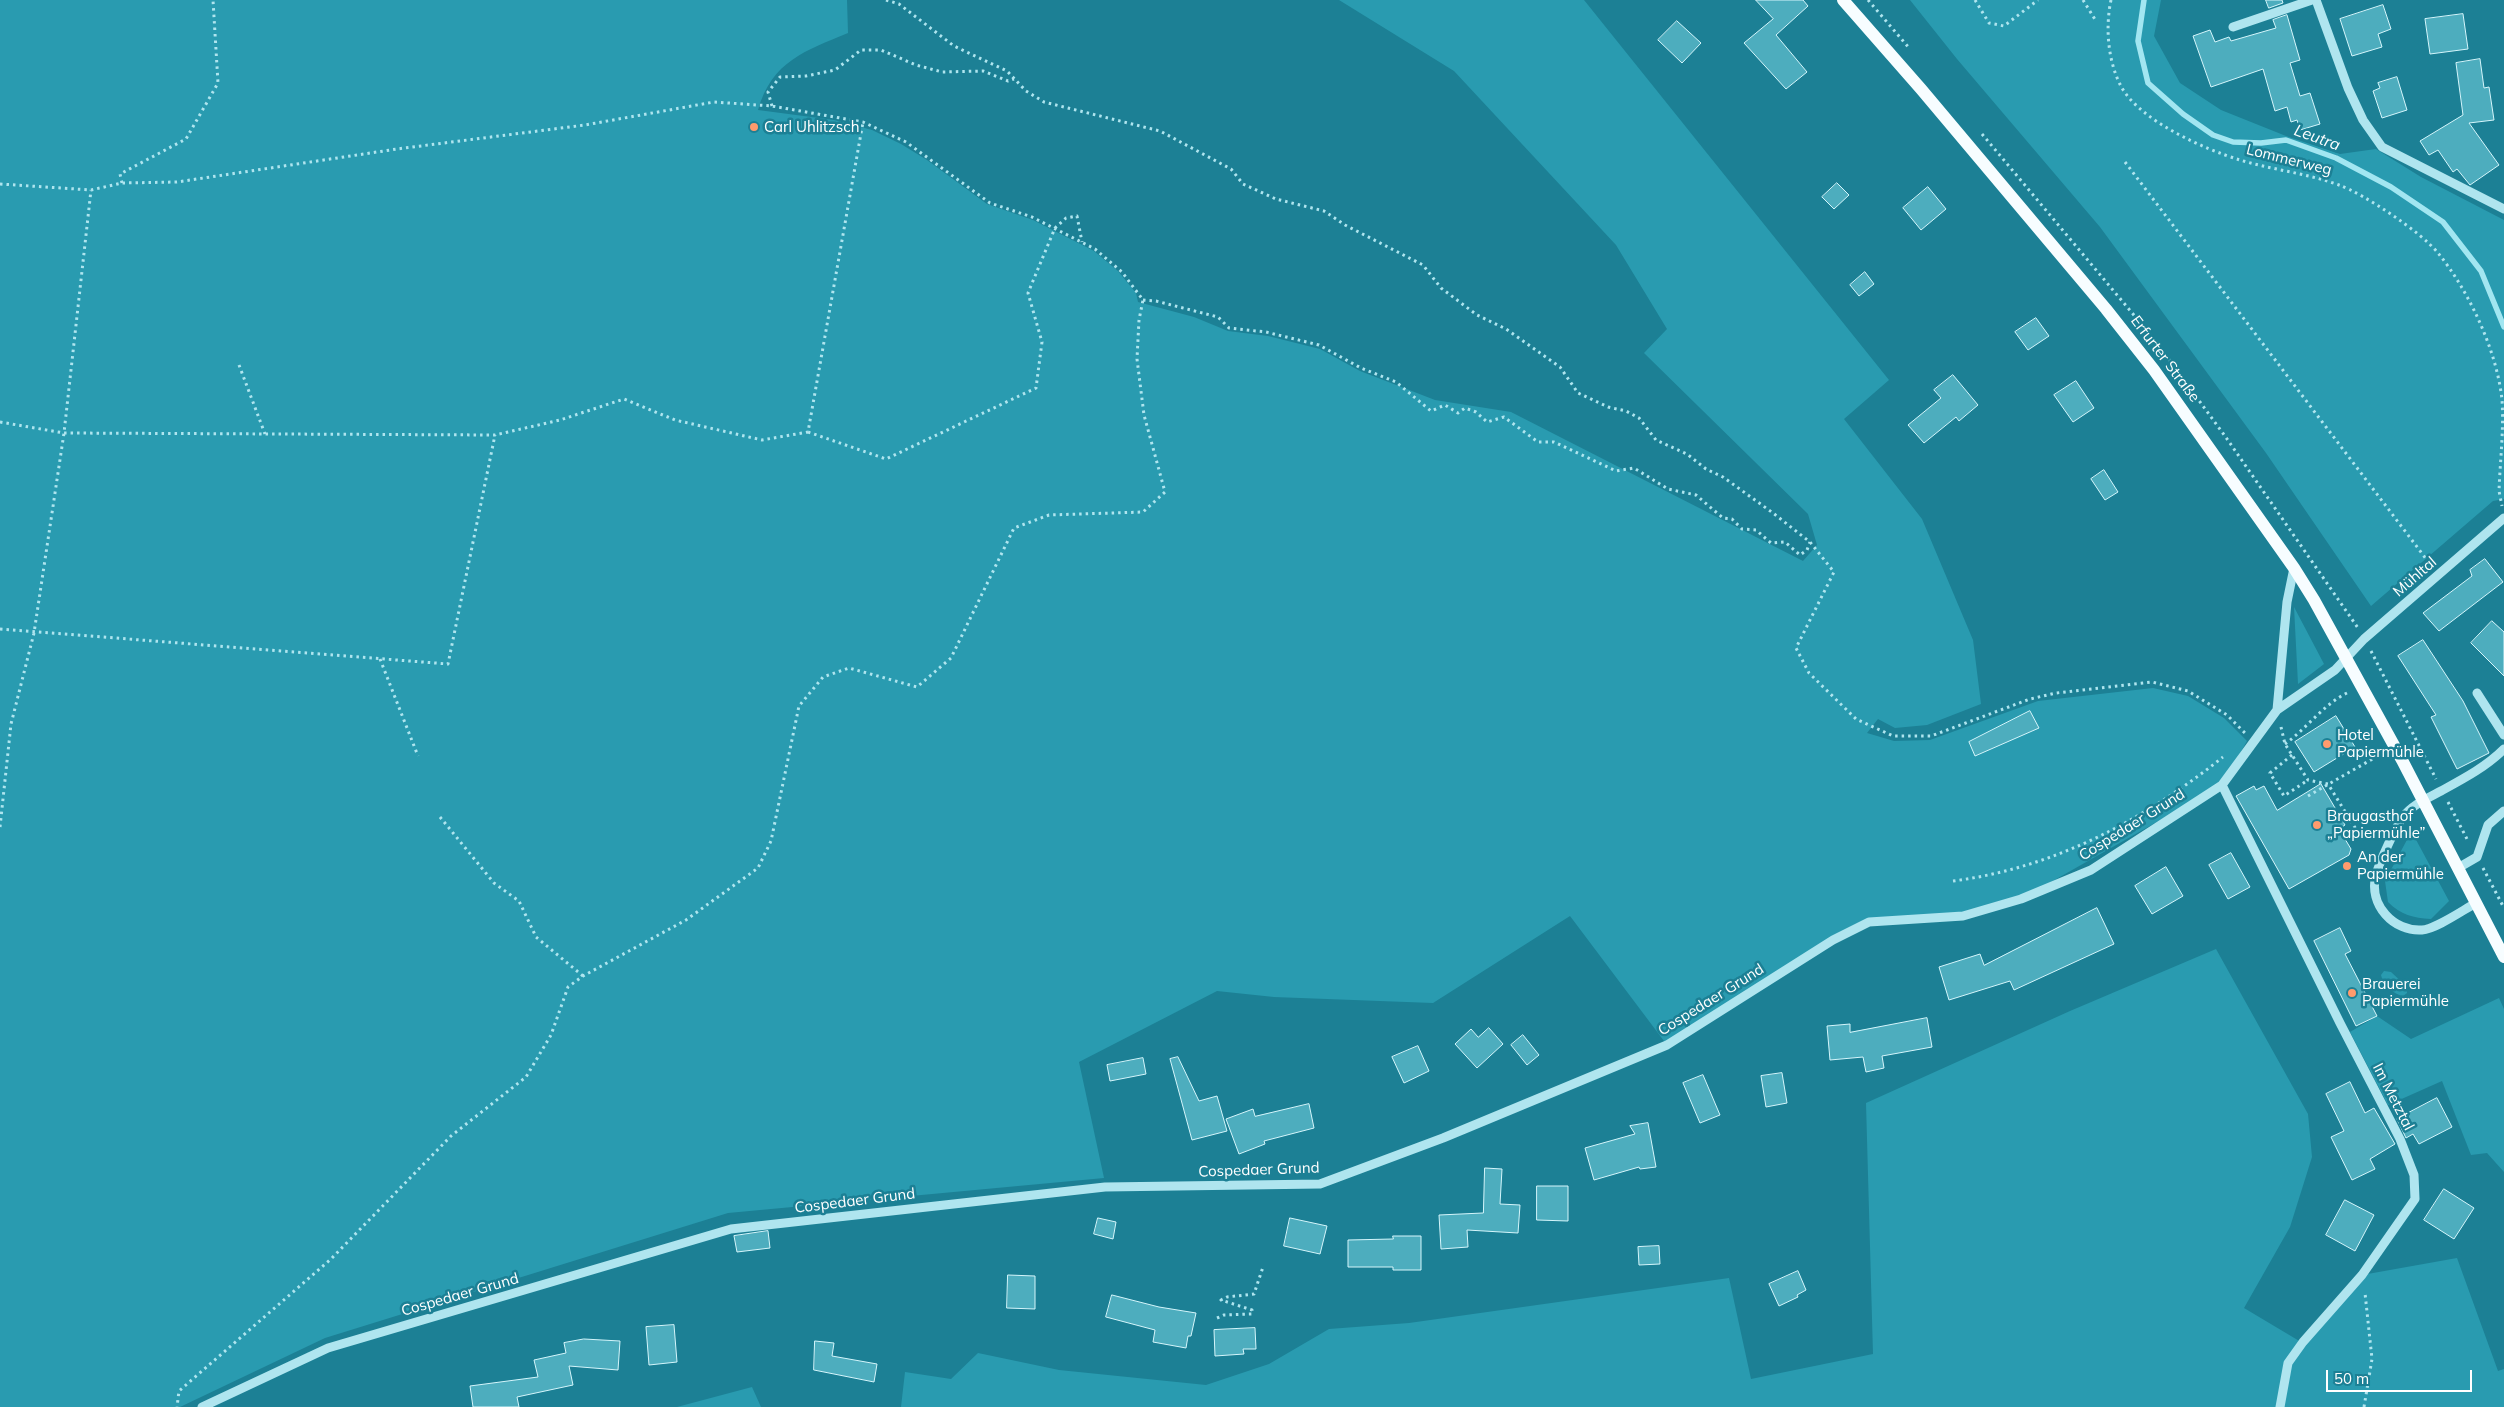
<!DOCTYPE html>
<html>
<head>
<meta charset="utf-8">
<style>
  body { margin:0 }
  #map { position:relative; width:2504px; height:1407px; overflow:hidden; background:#1c8095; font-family:Mulish,sans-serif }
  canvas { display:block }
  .scale { position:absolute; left:2326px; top:1370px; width:146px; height:22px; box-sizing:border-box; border:2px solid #fff; border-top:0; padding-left:6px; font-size:15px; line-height:18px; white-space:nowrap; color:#fff; -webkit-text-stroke:4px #1c8095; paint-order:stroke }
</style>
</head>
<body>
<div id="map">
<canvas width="2504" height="1407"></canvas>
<div class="scale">50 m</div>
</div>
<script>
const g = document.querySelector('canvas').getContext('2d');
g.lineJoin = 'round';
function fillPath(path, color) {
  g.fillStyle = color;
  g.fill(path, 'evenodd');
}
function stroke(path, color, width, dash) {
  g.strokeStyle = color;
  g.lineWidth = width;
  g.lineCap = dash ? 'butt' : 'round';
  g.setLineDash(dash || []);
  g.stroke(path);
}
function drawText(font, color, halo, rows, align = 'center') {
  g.font = font + ' Mulish,sans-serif';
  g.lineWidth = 5;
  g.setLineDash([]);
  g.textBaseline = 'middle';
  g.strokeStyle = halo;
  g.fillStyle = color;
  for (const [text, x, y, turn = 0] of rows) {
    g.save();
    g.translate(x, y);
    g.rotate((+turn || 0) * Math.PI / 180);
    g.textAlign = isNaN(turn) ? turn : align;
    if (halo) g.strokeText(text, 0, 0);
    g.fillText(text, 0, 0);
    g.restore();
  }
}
fillPath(new Path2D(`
  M0 0H847L848 33C805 51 772 61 758 110L834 120 872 130 901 144 927 160 987 204 1033 220 1094 251 1118 271 1136 293 1138 302 1194 317 1228 331 1268 336 1320 349 1360 371 1435 400 1511 412 1803 561 1817 545 1808 514 1644 353 1667 329 1616 245 1454 71 1339 0H1584L1889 380 1844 419 1922 519 1973 640 1981 704 1927 725 1895 728 1878 719 1867 733 1894 741 1930 740 2038 701 2153 688 2188 696 2224 718 2247 741 2222 785 2021 899 1963 916 1869 922 1667 1045 1570 916 1433 1003 1274 997 1217 991 1079 1062 1104 1178 728 1213 325 1338 180 1407H0Z
  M1910 0H2161L2154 36 2180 83 2221 110 2286 136 2340 154 2376 149 2421 177 2504 220V499L2493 501 2371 606 2266 453 2100 227 1957 59Z
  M2294 607 2324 664 2298 684Z
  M2409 836H2414L2449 901 2431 919C2413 918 2401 915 2388 902L2385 881Z
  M2216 949 2308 1114 2312 1157 2290 1227 2244 1308 2301 1342 2362 1275 2457 1258 2498 1371 2504 1369V1407H901L905 1372 951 1379 978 1353 1059 1370 1206 1385 1269 1364 1329 1329 1409 1323 1729 1278 1751 1379 1873 1354 1866 1103 2070 1011Z
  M2384 971 2391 972 2406 986 2407 993 2403 996C2393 994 2383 985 2381 975Z
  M2499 998 2504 1009V1172L2487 1153 2471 1155 2442 1081 2388 1105 2350 1032 2377 1016 2411 1039Z
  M752 1387 761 1407H677Z`), '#299bb0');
stroke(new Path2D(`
  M2144 0 2138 41 2148 83 2183 114 2213 135 2233 142 2261 143 2286 140 2336 158 2391 187 2443 222 2481 271 2504 327`), '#a2e6f1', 5.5);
const building = new Path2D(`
  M1756 0H1803L1808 6 1776 35 1807 72 1786 89 1744 43 1773 19Z
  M2266 0H2282L2283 3 2269 8Z
  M2383 5 2391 29 2378 34 2382 47 2352 56 2340 19Z
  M2463 14 2468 49 2430 54 2425 19Z
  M2287 15 2300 60 2290 63 2300 96 2310 93 2320 124 2300 130 2297 120 2291 122 2287 107 2275 111 2263 69 2211 87 2193 36 2210 30 2215 42 2229 37 2231 41 2276 28 2273 20Z
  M1677 21 1701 43 1682 63 1658 40Z
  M2480 59 2484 88 2489 87 2494 120 2469 123 2499 165 2470 185 2457 169 2453 172 2438 150 2429 155 2420 141 2463 115 2456 63Z
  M2397 77 2407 110 2382 118 2373 91 2380 88 2378 83Z
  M1837 183 1849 195 1834 209 1822 197Z
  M1928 187 1946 209 1921 230 1903 208Z
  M1865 272 1874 284 1859 296 1850 285Z
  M2036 318 2049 336 2028 350 2015 332Z
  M1953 375 1978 405 1959 421 1956 417 1924 443 1908 425 1941 398 1934 390Z
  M2076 381 2094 408 2073 422 2054 395Z
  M2104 470 2118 492 2105 500 2091 479Z
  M2485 559 2503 582 2439 631 2423 613 2472 576 2470 570Z
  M2492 621 2504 632V676L2471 643Z
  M2423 640 2463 701 2489 753 2457 769 2431 717 2436 715 2398 656Z
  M2030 711 2039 728 1975 756 1969 742Z
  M2336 716 2355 747 2314 772 2295 742Z
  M2321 784 2345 825 2339 829 2351 849 2349 855 2289 889 2236 796 2254 786 2256 790 2264 786 2277 810Z
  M2231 853 2250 887 2228 899 2209 865Z
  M2166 867 2183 896 2152 914 2135 886Z
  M2097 908 2114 944 2014 990 2010 981 1949 1000 1939 967 1980 954 1984 965Z
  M2340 928 2351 951 2345 954 2377 1016 2356 1026 2314 941Z
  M1927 1018 1932 1047 1882 1056 1884 1068 1866 1072 1863 1057 1830 1060 1827 1026 1850 1024V1032Z
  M1489 1028 1503 1044 1477 1068 1455 1044 1471 1029 1478 1037Z
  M1523 1035 1539 1055 1527 1065 1511 1045Z
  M1418 1046 1429 1071 1404 1083 1392 1057Z
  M1178 1057 1199 1101 1217 1096 1227 1131 1192 1140 1170 1059Z
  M1143 1058 1146 1074 1110 1081 1107 1065Z
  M1782 1073 1787 1103 1766 1107 1761 1076Z
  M1703 1075 1720 1115 1700 1123 1683 1083Z
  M2350 1082 2365 1113 2374 1108 2395 1144 2370 1159 2375 1169 2352 1180 2331 1137 2344 1131 2326 1094Z
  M2437 1098 2452 1127 2419 1144 2413 1134 2406 1138 2397 1119Z
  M1309 1104 1314 1128 1264 1141 1265 1144 1239 1154 1226 1119 1253 1109 1255 1116Z
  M1648 1123 1656 1167 1640 1169 1639 1167 1594 1180 1585 1148 1635 1134 1630 1126Z
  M1485 1168 1502 1169 1500 1204 1520 1205 1518 1233 1467 1230 1468 1247 1441 1249 1439 1215 1483 1213Z
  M1537 1186H1568V1221L1537 1220Z
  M2444 1189 2474 1208 2454 1239 2424 1220Z
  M2345 1200 2374 1215 2355 1251 2326 1235Z
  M1098 1218 1116 1222 1113 1239 1094 1234Z
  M1290 1218 1327 1226 1320 1254 1284 1246Z
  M768 1231 770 1248 737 1252 734 1236Z
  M1393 1236H1421V1270H1393V1267H1348V1240L1393 1239Z
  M1659 1246 1660 1264 1639 1265 1638 1247Z
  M1798 1271 1806 1290 1797 1295 1798 1297 1779 1306 1769 1284Z
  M1008 1275 1035 1276V1309L1007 1308Z
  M1112 1295 1159 1307 1196 1313 1191 1336H1188L1186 1348 1153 1342 1155 1330 1106 1317Z
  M674 1325 677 1362 649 1365 646 1327Z
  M1255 1328 1256 1349H1243L1244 1354 1215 1356 1214 1330Z
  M584 1339 620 1341 618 1370 569 1366 573 1385 517 1397 519 1407H473L470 1386 538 1377 534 1360 566 1353 564 1343Z
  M815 1341 834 1343 832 1356 877 1364 874 1382 814 1370Z`);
fillPath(building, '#4dadbe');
stroke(building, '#d5f5fb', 1);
stroke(new Path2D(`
  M886 0 899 4 954 46 1007 71 1026 91 1044 102 1160 131 1231 169 1243 184 1276 199 1324 211 1345 225 1423 265 1441 288 1477 315 1506 329 1560 367 1578 393 1608 407 1626 411 1639 418 1656 440 1687 454 1706 469 1723 477 1773 513 1810 542 1834 572 1796 648 1809 673 1856 719 1893 736H1931L2030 699 2056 693 2152 682 2188 691 2227 715 2245 733
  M1868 0 1910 49
  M1975 0 1989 23 2004 26 2038 0
  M2083 0 2096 21
  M2111 0C2105 28 2108 63 2122 88 2141 121 2204 149 2240 160 2273 170 2306 173 2339 185 2364 194 2421 232 2438 253 2469 291 2497 351 2502 400 2504 430 2500 462 2499 491L2502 506
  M772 106 768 92 780 77 806 76 835 70 861 50H881L916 65 942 72 983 71 1008 81 1014 79
  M1982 134 2154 339 2225 436 2358 628
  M2125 162 2430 564
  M122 183 120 174 186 139 218 83 213 0
  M0 184 91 190 122 183 177 182 397 149 585 125 714 102 772 106 863 122 906 142 990 203 1032 217 1095 249 1122 272 1143 300 1139 320 1137 359 1144 415 1165 492 1143 512 1049 515 1014 528 951 658 917 687 849 668 823 677 799 706 771 841 758 868 686 920 583 976 568 987 551 1035 526 1077 451 1136 331 1259 179 1391 177 1407
  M1143 300 1156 301 1218 317 1229 328 1266 332 1319 345 1361 368 1396 382 1431 411 1445 405 1458 413 1465 408 1476 412 1487 422 1504 417 1538 442H1554L1616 471 1634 468 1668 489 1696 495 1723 518 1732 519 1742 529 1756 530 1771 543 1785 542 1800 555 1807 550 1810 542
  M239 365 265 434
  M0 422 64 433 495 435 560 420 624 399 675 420 762 440 808 432 863 122
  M808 432 886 459 1036 388 1042 342 1028 293 1055 228 1066 218 1077 216 1082 242
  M0 629 448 664 495 435
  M2371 651 2436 779
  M380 659 418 756
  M2281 727 2285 744 2308 780 2328 784 2362 839
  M2285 744C2306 729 2324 704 2347 693
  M2292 755 2270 773 2284 796 2308 780
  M2308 796 2381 754
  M2448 802 2468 841
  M440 817 494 883 519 901 536 937 583 976
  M0 827 11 724 34 633 64 433 91 190
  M2483 868 2504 908
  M1953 881C2054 868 2144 820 2223 757
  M1217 1318 1224 1315 1252 1314V1310L1221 1300 1227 1297 1254 1294 1263 1267
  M2364 1407 2372 1359 2365 1293`), '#afe5ef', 3, [2.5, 4]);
stroke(new Path2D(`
  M2316 0 2348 88 2363 120 2382 147 2504 209
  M2233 27 2312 0
  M2477 693 2504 735
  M2277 710 2287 602 2294 568
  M2222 785 2340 1023 2400 1139 2414 1175 2415 1199 2362 1275 2303 1342 2288 1363 2280 1407
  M2458 868 2477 857 2488 825 2504 811
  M2476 903C2463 910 2436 929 2422 930 2394 932 2368 905 2376 875 2379 863 2396 826 2403 817 2412 805 2428 798 2441 791 2463 779 2486 767 2504 749
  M202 1407 328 1348 731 1229 1105 1187 1320 1184 1443 1138 1667 1045 1833 940 1869 922 1963 916 2021 899 2091 870 2222 785 2277 710 2335 670 2364 639 2504 518`), '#afe5ef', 9);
stroke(new Path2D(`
  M1843 0 1921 89 2106 309 2154 370 2294 568 2314 600 2402 760 2504 957`), '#f7fdff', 12);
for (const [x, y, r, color] of [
  [754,127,5,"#ff9b6d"],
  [2327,744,5,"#ff9b6d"],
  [2317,825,5,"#ff9b6d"],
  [2347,866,5,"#ff9b6d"],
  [2352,993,5,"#ff9b6d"]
]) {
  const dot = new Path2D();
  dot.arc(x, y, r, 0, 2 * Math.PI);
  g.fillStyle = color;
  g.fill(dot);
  stroke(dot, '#1c8095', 2);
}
drawText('15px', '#fff', '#1c8095', [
  ["Carl Uhlitzsch",764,127],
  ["Hotel",2337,735],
  ["Papiermühle",2337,752],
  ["Braugasthof",2327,816],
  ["„Papiermühle”",2327,833],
  ["An der",2357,857],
  ["Papiermühle",2357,874],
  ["Brauerei",2362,984],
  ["Papiermühle",2362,1001]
], 'left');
drawText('15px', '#fff', '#1c8095', [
  ["Lommerweg",2289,160,14],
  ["Erfurter Straße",2165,359,53],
  ["Mühltal",2415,577,-41],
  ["Cospedaer Grund",2132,825,-32],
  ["Cospedaer Grund",1711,1000,-32],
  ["Im Metztal",2393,1097,63],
  ["Cospedaer Grund",1259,1170,-2],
  ["Cospedaer Grund",855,1201,-7],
  ["Cospedaer Grund",460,1295,-16]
]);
drawText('italic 16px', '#fcfeff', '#1c8095', [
  ["Leutra",2317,138,20]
]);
</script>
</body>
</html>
